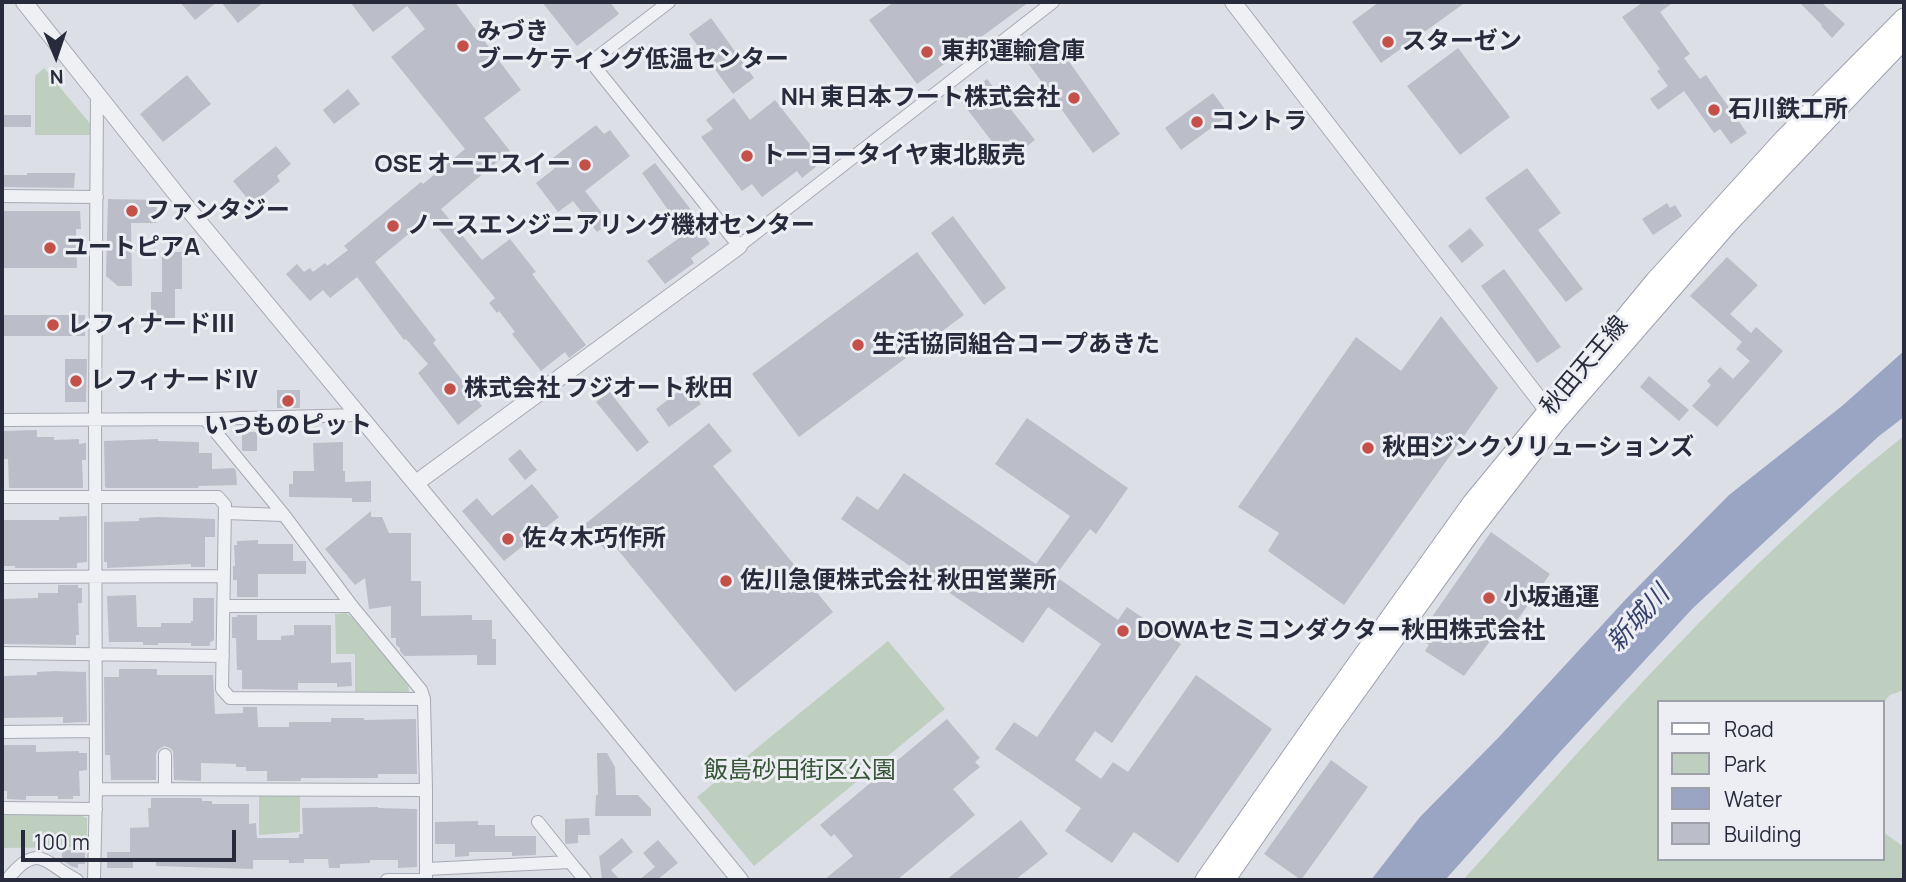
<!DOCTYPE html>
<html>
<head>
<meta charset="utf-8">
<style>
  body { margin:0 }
  #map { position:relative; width:1906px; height:882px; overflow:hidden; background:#dddfe6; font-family:Manrope,sans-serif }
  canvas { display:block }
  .frame { position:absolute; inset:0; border:4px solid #282b3b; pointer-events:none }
  .legend { position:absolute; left:1657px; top:700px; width:228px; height:161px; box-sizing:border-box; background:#eceef4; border:2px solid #9ea0aa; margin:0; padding:9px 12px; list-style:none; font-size:21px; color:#282b3b }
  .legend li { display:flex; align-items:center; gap:14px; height:35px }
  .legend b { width:35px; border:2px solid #9ea0aa }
  .north { position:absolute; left:21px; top:21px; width:70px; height:70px; -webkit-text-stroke:5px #eceef4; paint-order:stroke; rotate:178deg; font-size:19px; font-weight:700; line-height:28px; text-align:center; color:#282b3b }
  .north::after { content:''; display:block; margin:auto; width:24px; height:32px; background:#282b3b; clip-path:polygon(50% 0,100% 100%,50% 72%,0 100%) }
  .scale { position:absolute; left:21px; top:830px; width:215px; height:32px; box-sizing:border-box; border:4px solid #282b3b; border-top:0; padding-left:9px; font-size:21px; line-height:24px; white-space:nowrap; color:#282b3b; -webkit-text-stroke:5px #eceef4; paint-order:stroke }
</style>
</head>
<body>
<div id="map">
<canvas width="1906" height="882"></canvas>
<div class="frame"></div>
<ul class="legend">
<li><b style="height:9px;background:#fff"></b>Road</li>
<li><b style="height:19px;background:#bfcfbf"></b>Park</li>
<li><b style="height:19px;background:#9aa5c4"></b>Water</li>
<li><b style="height:19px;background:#bbbdc8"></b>Building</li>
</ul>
<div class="north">N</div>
<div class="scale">100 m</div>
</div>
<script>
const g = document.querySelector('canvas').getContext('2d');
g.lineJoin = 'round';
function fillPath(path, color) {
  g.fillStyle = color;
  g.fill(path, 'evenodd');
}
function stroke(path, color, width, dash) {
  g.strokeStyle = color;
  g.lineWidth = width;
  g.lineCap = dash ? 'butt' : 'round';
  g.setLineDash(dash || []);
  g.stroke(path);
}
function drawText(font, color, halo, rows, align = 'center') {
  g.font = font + ' Manrope,"Noto Sans JP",sans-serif';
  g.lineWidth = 6;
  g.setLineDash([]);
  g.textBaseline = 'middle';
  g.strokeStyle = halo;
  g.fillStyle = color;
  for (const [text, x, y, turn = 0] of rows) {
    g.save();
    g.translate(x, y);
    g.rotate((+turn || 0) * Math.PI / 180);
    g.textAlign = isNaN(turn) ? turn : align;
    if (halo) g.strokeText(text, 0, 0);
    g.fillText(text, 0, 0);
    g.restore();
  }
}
fillPath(new Path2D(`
  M44 68 92 126V135H35V76Z
  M1904 436V690L1890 695 1883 703 1659 702V859H1883V832L1904 847V880H1463C1603 726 1739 565 1904 436Z
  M346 613 352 617 408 684 409 692H355V654H336L335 614Z
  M888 641 945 709 754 866 697 797Z
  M259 795H300V832L259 835Z
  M2 815H80L87 818V847L2 848Z`), '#bfcfbf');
fillPath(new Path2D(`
  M1904 351V417L1879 436 1693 608 1559 753 1446 879 1371 880 1420 817 1499 737 1626 599 1729 495 1842 406Z`), '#9aa5c4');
fillPath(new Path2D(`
  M180 2H217L195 20Z
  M221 2H264L238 23Z
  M350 2H455L521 90 484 118 510 151 441 209 482 260 510 239 536 272 532 274 586 345 569 358 565 352 541 371 512 334 515 332 499 311 497 313 489 303 495 298 429 217 375 262 436 340 433 343 482 406 458 425 418 373 428 364 406 339 404 340 357 277 330 298 323 290 310 301 286 274 297 264 304 272 310 268 313 272 325 263 327 266 348 250 344 246 421 182 423 184 465 149 391 57 425 29 407 6 373 32Z
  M542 2H610L619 14 577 46Z
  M894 2H1029L917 84 869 20Z
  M1379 2H1466L1381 63 1352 22Z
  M1643 2H1674L1660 12 1690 54 1684 58 1700 79 1706 75 1747 133 1731 144 1720 129 1714 133 1684 91 1658 110 1650 99 1668 86 1657 71 1660 69 1622 17Z
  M1799 2H1821L1845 24 1832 38 1821 26 1822 25Z
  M711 18 754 78 733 94 689 34Z
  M1056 43 1120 134 1093 153 1028 63Z
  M1458 48 1510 117 1460 155 1407 86Z
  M187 75 211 104 163 142 140 114Z
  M987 79 1035 140 1007 161 960 100Z
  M348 89 360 104 334 124 323 110Z
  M1213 93 1229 115 1181 150 1165 128Z
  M734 98 750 120 775 100 823 161 802 178 797 171 762 197 752 184 742 191 701 137 713 129 706 120Z
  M2 115H31V127H2Z
  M596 125 604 134 610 130 630 156 585 191 610 223 597 232 573 201 558 212 536 183 554 169 549 161Z
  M276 146 291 164 277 176 280 181 252 204 233 181Z
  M655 163 692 211 689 214 710 244 691 258 694 263 665 284 647 261 682 236 670 219 673 217 642 173Z
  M1527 168 1561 213 1538 230 1583 289 1566 302 1485 198Z
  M27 173H75L74 188 2 187V175H27Z
  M108 199 157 200 156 223H131L132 286H118L106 276Z
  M1667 203 1670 208 1675 205 1682 216 1653 235 1642 219Z
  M2 211H80L81 229H76L77 268H2Z
  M953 216 1006 288 984 305 931 233Z
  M1470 228 1484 245 1462 263 1448 246Z
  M162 252H182V289H175V324H151V292H162Z
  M917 252 964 315 799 437 752 374Z
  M1727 257 1758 285 1730 314 1751 333 1756 327 1783 351 1717 427 1692 406 1711 385 1707 381 1720 367 1733 379 1750 361 1736 349 1742 342 1690 296Z
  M1504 269 1561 347 1537 363 1481 286Z
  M2 315H85V336H2Z
  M1441 316 1498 388 1344 605 1268 551 1279 533 1238 507 1356 337 1401 371Z
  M65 359H87L86 402H65Z
  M1649 376 1689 410 1679 421 1640 387Z
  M687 385 701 404 669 427 656 409Z
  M277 390H300V408H277Z
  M609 391 649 442 637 452 596 402Z
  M1027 418 1128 488 1096 534 1090 529 1055 576 1118 620 1127 607 1181 644 1112 743 1095 731 1075 760 1101 779 1113 762 1128 772 1196 675 1272 729 1178 863 1134 832 1112 863 1065 831 1081 808 995 749 1014 722 1037 737 1101 644 1048 607 1023 643 841 519 857 496 878 510 904 473 1036 564 1070 516 995 464Z
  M709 423 732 451 713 466 833 612 735 692 613 544 605 550 584 525Z
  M37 430V437H54V440L79 439V444L86 443V460H82L83 488H9L8 459H2V431Z
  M242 432H257V451H242Z
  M158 439V441L199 442V453H212V469L234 468 236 471 237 485 198 486 199 488H107L105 487 104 441Z
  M343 442V471H345V482L371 481V502H352V498L289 497V484H293V471H314L313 443Z
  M520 449 537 470 525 480 508 459Z
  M532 484 559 517 504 561 462 511 477 498 492 516Z
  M371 511V517H382L389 533H411V581H421V616L472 615V620H492V639H496V665H477V655L404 656 400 651V648L396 645V638H391V606L369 609 365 578 355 585 325 549Z
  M87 516V562L77 563V568H15V566H3L2 520H59V517Z
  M159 517 215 519V537H205V567H191V564L107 568V562H104V522L139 521V518Z
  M1491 532 1550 574 1513 626 1505 621 1464 676 1425 651 1429 645 1418 637Z
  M258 540V544H293V561H306V574H258V597H237V580H233V566H235L234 545H237V541Z
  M58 585H78V588H82V603H78L79 635H76V645L2 644V599L38 598V593H58Z
  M136 595 137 627H161V623H191V621H193V598H214V639L213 641 210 642V646H191V643H158V645H143V642H109L107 596Z
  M237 615H257V640H281V636L294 635V625H331V663L351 662 352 686 337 687V683H298V690L242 689V670H237L236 638H232V617H237Z
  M119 669H157V675H213L215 714 243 713V707H257L258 727H289V722H331V718H364V720L416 719 417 774H378V778H301V781H267V771H246V767H236V764L201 763V781L174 780 173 751 170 748 164 746 158 750 156 754V780H111L110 755H105L104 677H119Z
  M55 671 86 672 87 722 63 723V717L2 718V676L37 675V672Z
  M947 719 980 758 975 762 980 767 953 789 975 815 897 880H824L853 856 834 834 831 837 820 825Z
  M2 745H36V752L79 751V753H87V770L79 771 80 796H73V799H58V796H26V800L7 799V791H2Z
  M597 753H607L615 767 616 795H638L651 809V816H595L596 795H598Z
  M1331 760 1368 787 1301 880 1264 854Z
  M151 798H202V801H212V804H249V824L256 823 257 838H299V834H303L302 808 378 807V808L417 809V867L398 868V860H370V863L340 864V868H329L328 859H304V863H289V860H253V869L156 866V862H133V868H107V852H130V828L149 827 148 808H151Z
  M589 818 590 835H578V843L566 844 565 842V819Z
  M1021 820 1048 854 1015 880H946Z
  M478 821V825H495V836H536V855L512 856V852H469V856L455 857V844H435V822Z
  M622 838 633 852 611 870 620 880H602L599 855 600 856Z
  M658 840 678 863 657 880H639L655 867 643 853Z
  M62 850H85V864H78V868L71 866 62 860Z`), '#bbbdc8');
const minor = new Path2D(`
  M669 2 591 62 739 246 1053 2
  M2 196 97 197
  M205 419 284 515 352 606 421 690 424 699 426 790V880
  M2 420 205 419 359 415
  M2 497H218L225 505 222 689 230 698 424 699
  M225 513 284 515
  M2 577 224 576
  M224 606H352
  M2 653 223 656
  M2 732 96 731
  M96 789 426 790
  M165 789V755
  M2 808 96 809
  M538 822 570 862
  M426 869 570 862 585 880
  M7 880C38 840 45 864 77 880
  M94 880 96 789 95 420 97 94
  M387 880H426`);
const tertiary = new Path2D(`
  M24 2 185 205 478 559 740 880
  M1233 2 1555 420
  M416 483 739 246`);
const primary = new Path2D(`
  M1205 880 1317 720 1472 503 1655 281 1783 140 1904 18
  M1225 880 1329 729 1473 529 1556 422 1727 225 1904 39`);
stroke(minor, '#a7a9b3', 14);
stroke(tertiary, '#a7a9b3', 18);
stroke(primary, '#9da1b0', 21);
stroke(minor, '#eff0f4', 12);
stroke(tertiary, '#eff0f4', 16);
stroke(primary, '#fff', 19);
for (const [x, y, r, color] of [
  [1388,42,7,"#c35149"],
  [463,46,7,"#c35149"],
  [927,52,7,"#c35149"],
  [1074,98,7,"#c35149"],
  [1714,110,7,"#c35149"],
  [1197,122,7,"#c35149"],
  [747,156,7,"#c35149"],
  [585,165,7,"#c35149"],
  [132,211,7,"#c35149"],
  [393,226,7,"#c35149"],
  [50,248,7,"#c35149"],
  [53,325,7,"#c35149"],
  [858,345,7,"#c35149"],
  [76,381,7,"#c35149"],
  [450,389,7,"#c35149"],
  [288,401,7,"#c35149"],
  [1368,448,7,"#c35149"],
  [508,539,7,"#c35149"],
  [726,581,7,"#c35149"],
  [1489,598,7,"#c35149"],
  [1123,631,7,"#c35149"]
]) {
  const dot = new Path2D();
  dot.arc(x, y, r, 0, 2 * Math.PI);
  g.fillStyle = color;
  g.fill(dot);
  stroke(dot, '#eceef4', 2.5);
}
drawText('bold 24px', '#282b3b', '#eceef4', [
  ["みづき",477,32],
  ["ブーケティング低温センター",477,60],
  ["スターゼン",1402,42],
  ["東邦運輸倉庫",941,52],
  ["NH 東日本フート株式会社",1060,98,"right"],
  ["石川鉄工所",1728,110],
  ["コントラ",1211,122],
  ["トーヨータイヤ東北販売",761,156],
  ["OSE オーエスイー",571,165,"right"],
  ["ファンタジー",146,211],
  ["ノースエンジニアリング機材センター",407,226],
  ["ユートピアA",64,248],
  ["レフィナードⅢ",67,325],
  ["生活協同組合コープあきた",872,345],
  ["レフィナードⅣ",90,381],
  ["株式会社 フジオート秋田",464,389],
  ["いつものピット",288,426,"center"],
  ["秋田ジンクソリューションズ",1382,448],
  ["佐々木巧作所",522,539],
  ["佐川急便株式会社 秋田営業所",740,581],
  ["小坂通運",1503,598],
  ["DOWAセミコンダクター秋田株式会社",1137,631]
], 'left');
drawText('24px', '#282b3b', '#eceef4', [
  ["秋田天王線",1585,366,-50]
]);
drawText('24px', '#365637', '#eceef4', [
  ["飯島砂田街区公園",800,771]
]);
drawText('italic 26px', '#35426c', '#eceef4', [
  ["新城川",1639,619,-48]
]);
</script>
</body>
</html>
